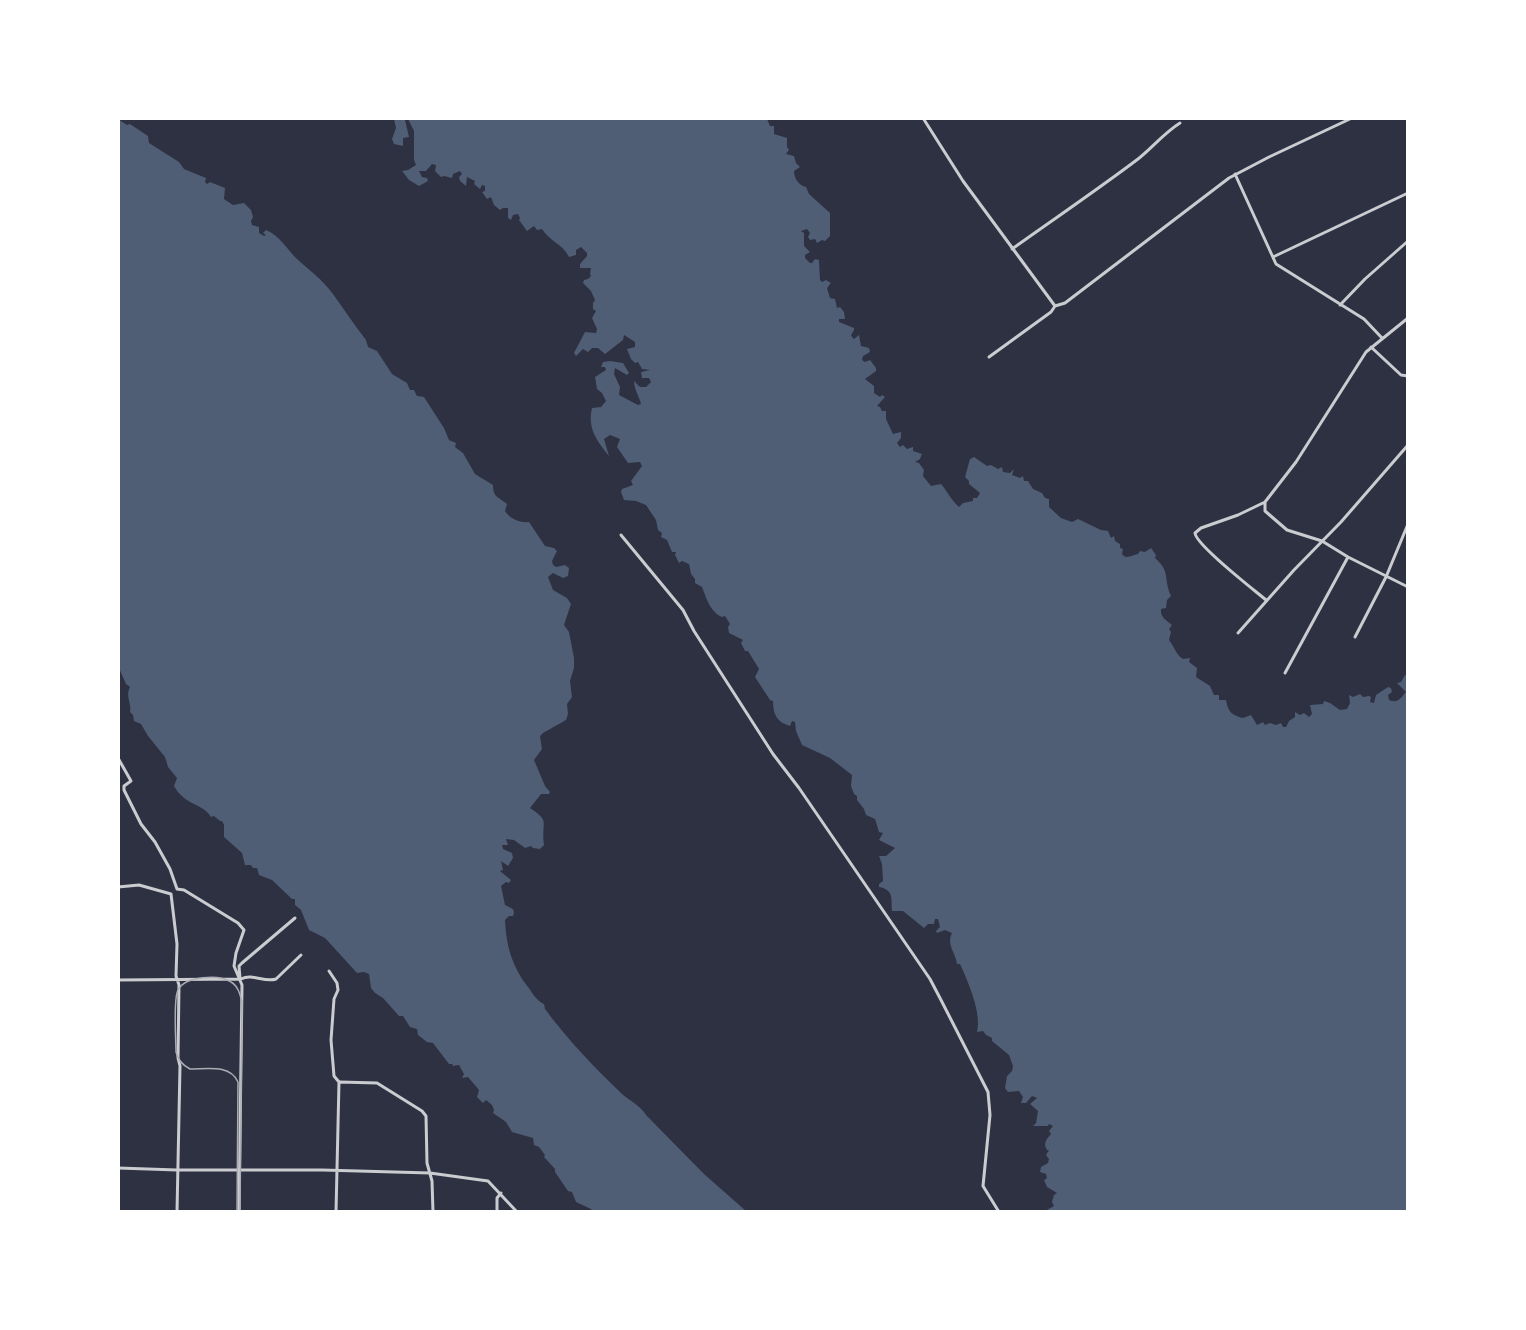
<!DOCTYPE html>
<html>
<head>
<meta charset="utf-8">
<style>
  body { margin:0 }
  #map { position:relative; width:1526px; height:1330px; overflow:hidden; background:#2d3142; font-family:Inter,sans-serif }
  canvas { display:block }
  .frame { position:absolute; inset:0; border:120px solid #fff; pointer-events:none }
</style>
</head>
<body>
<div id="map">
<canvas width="1526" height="1330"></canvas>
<div class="frame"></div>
</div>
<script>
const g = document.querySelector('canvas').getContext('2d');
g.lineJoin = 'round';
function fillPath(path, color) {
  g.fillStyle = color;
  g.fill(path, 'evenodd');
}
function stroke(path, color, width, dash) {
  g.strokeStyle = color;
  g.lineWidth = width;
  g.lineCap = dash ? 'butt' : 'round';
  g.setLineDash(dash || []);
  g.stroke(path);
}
fillPath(new Path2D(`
  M118 119 127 125 130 124 148 136 149 143 179 162 184 169 206 178 205 182 207 184 210 182 225 188 224 199 233 205 244 203 251 210 253 217 251 221 252 225 259 227V233L264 236 266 235 263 233 266 230C279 235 287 249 296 258 309 270 323 280 333 294 344 309 354 325 366 340L368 347 377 351 392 374 407 383 410 390H414L417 396 424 397 444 428 449 440 456 443 455 447 463 453 475 474 493 485C493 498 499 497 507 504L505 511C510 519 520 523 529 522L545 546 554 548 557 551 552 561 553 565 556 567 565 565 569 568 568 576 563 578 553 573 548 577 553 590 567 598 571 604 564 625 569 632 574 658V668L570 681 572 697 567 704 568 714 566 720 543 733 540 736 542 749 534 760 545 786 550 792 549 794H541L530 808C551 822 541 820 544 845L540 849 533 848 531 846 525 848 514 840 506 839 508 845H502L503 849 512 853 513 858 508 866 501 861 503 870 500 871 511 880 509 883 506 882 501 886 505 905 513 909 514 913 513 916H509L505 920C506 945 512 967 528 987 533 994 537 1001 544 1004L545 1009C568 1040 594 1067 622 1094 630 1101 641 1106 646 1115L704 1174 746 1211H592L591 1209 576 1202 572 1192 568 1191 555 1172V1169L544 1157 545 1155 539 1147 534 1145 533 1138 512 1132 506 1122 493 1113 494 1110 492 1105 486 1100 483 1103 477 1097 479 1090 468 1077 462 1078 464 1074 459 1065 452 1066 453 1064H449L433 1043 427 1042 418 1035 417 1029 410 1027 403 1016H399L383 998 375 993 371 988 369 974 364 972 357 973 325 938 309 930 301 910 295 905V899H292L272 880 259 875 257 868H253L251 865H245L242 853 224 837V825L222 821H220L214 816 211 817C203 803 185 806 174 786L177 778 168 767 165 757 148 736 141 724 134 721 133 715 130 712C132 704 125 696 130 687L126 684 118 666Z
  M394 119 405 120 409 137 403 138V146L394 144 392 139 396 128Z
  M408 119H767L770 126H774V134L787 138V147L789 150 786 154 794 156 796 163 800 167 794 171C794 178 799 186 806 187L809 194 830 213V236L825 241 822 240 817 243 815 239 810 240 808 237 810 233 807 229 801 231 804 233V246L810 252 805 255V258L810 263H812L815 259 819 260 820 280 822 282 826 280 831 283 827 288 830 298 835 299 837 308 840 307 844 312 845 319H839V322L854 328V330L851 335 852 337 854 339 859 335 861 346 869 348 870 352 863 356 862 360 865 362 870 360 876 368V371L865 379 874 386V393L880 397 882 395 885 397 877 406 880 407 882 411H886V419L893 434 901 432V438L897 443 900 447 903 445 907 449 913 447V451L922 454 920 459 915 462 919 463 924 470 923 476 931 486 941 484C948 492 951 500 959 507L963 503 973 501V498H977L980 493 969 484V481L965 477 970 459 974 457 987 466 991 465 998 469 1002 467 1003 472 1010 473 1014 469 1012 475 1020 478 1023 476 1024 481H1028L1033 489 1042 493 1045 498 1049 499V507L1061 518 1072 522 1078 519 1101 530 1108 531 1111 538 1114 536 1115 541 1120 544V548L1123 549 1122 554C1126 560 1132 555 1138 554L1140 551 1145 552 1151 548 1156 555 1155 558C1171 572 1163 578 1171 596L1167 600 1166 608 1161 609C1160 617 1166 620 1172 625L1169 629 1171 632 1169 640C1174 646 1176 655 1183 659L1190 658 1189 662 1197 668 1196 677 1210 686 1214 695H1219V700H1226C1228 710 1230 715 1243 718L1251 715 1257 725 1263 722 1265 725 1270 723 1276 725 1281 723 1283 727H1286L1289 721 1295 717V712L1300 715 1304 713 1309 717 1312 714 1310 705 1323 704 1324 701 1330 703 1340 710 1347 709 1350 703 1349 695 1353 697 1360 694 1363 697 1369 696 1371 697 1370 702 1374 703 1376 695 1388 687 1391 688 1392 692 1388 695 1389 700C1399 704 1401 697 1406 692L1397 683 1401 682 1405 675 1407 676V1211H1045L1054 1206 1052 1202 1054 1195 1057 1193 1047 1187 1044 1180 1047 1178 1046 1174 1040 1172 1041 1167 1048 1163 1049 1159 1046 1155 1049 1150H1047C1043 1143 1046 1140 1051 1134L1049 1131 1053 1126 1049 1124 1048 1126H1033L1036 1123 1038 1111 1030 1104 1037 1098 1032 1096 1026 1103H1021L1023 1097 1019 1091 1008 1092 1005 1088 1007 1076 1012 1071 1013 1066 1009 1055 992 1041V1038L986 1035 983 1031 977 1032C982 1013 968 982 960 964H957C956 953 946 945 952 933L945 930 937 933 936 931 940 927 938 919H935L934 924H928L924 928 903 911H892C891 898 894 890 879 887V884L883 881 882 864 879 856H886L895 848 879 840 883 833 879 832 875 819 866 815 864 809 857 800V796L854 794 851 786 852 775 830 758 802 745 796 731 795 722 792 721 790 726C777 722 773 715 773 701L770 700 755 677 759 669 748 651H745L741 643 743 640 729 633 728 627 730 624 725 616 722 617C710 612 706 597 702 587L695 583V579L691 574 689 564 682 561 679 563 675 555 676 552H672L667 540 661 537 662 533 658 530 656 520 646 505 636 501 624 500 621 492 622 489 633 485 631 481 642 466 640 462 628 463 617 447 620 439 610 435 604 439 609 456C597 441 587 428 592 408L601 407 606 401 602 393 597 389 595 377 606 370 605 367H601L603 362 610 361 623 363 629 373 627 375 615 368 614 374 620 387 619 395 638 405 641 404C639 396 634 389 634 381L640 387H646L651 382 649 378H642L641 372 650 370 642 369 638 362 635 363 631 359 627 349 635 347V342L624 335 623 340 605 354 598 348H592L588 352 583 349 576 356 574 353 585 332 596 333 597 329 592 318 596 311 593 309V303L595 300 591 291 583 283 584 280 588 279 591 276 590 274 591 268H580V264L587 256V253L581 247 576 250V255L569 257C563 244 549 241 542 229L537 230 534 226 527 231 519 220 520 218 518 214 513 215 511 220 508 218V208H503L500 210 494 205 491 197 487 199 482 192 485 191V186L482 185 480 189 474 184 475 181 467 177 466 186 460 181 459 177 462 174 460 171 453 174 452 178 444 176 441 177 435 171 436 165 432 164 426 171H419L422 177 427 178 428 181 419 186 409 180 402 171 408 170 416 165 414 160V131Z`), '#4f5d75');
stroke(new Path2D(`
  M923 118 963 181 1055 306
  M1235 174 1276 264 1364 319 1382 338
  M1012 249C1054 219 1097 190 1138 159 1153 147 1164 133 1180 123
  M1273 257 1408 193
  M1340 305 1365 279 1408 241
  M1371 347 1401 375 1408 376
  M989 357 1051 312 1055 306 1065 303 1229 178 1269 157 1352 118
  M1265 502V511L1287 530 1322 541 1348 557 1406 586
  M621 535 683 610 694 631 773 754 799 788 930 979 941 1000 988 1092 990 1115 983 1186 999 1212
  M1266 600C1253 589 1196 545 1195 533L1201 528 1238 515 1265 502 1296 462 1366 352 1408 318
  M1238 633 1294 570 1341 522 1408 445
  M1355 637 1386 577 1408 524
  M1285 673 1348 557
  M118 758 131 781 124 786V790L141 824 155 842 170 869 177 889 184 890 238 923 244 930 236 953 234 966 242 985 239 1212
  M118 887 139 885 171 894
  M171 894 177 944 176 976 179 985 178 1058 180 1066 177 1212
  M329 971 337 983 338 990 334 999 331 1040 334 1076 339 1082 336 1212
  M240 978 239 966 242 963 295 918
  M118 980 241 979C253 973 264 983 276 979L301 955
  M340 1082 377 1083 422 1111 426 1116 427 1163 432 1181 433 1212
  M118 1168 177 1170H322L430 1173 488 1181 517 1212
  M497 1212V1198L501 1193`), '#caccd0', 3);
stroke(new Path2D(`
  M237 1212 238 1082C230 1064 207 1069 190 1069 182 1065 178 1060 176 1052 176 1040 173 999 178 990 185 976 219 974 231 982 238 986 240 994 242 1002L240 1212`), '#abadb3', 1.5);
</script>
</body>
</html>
